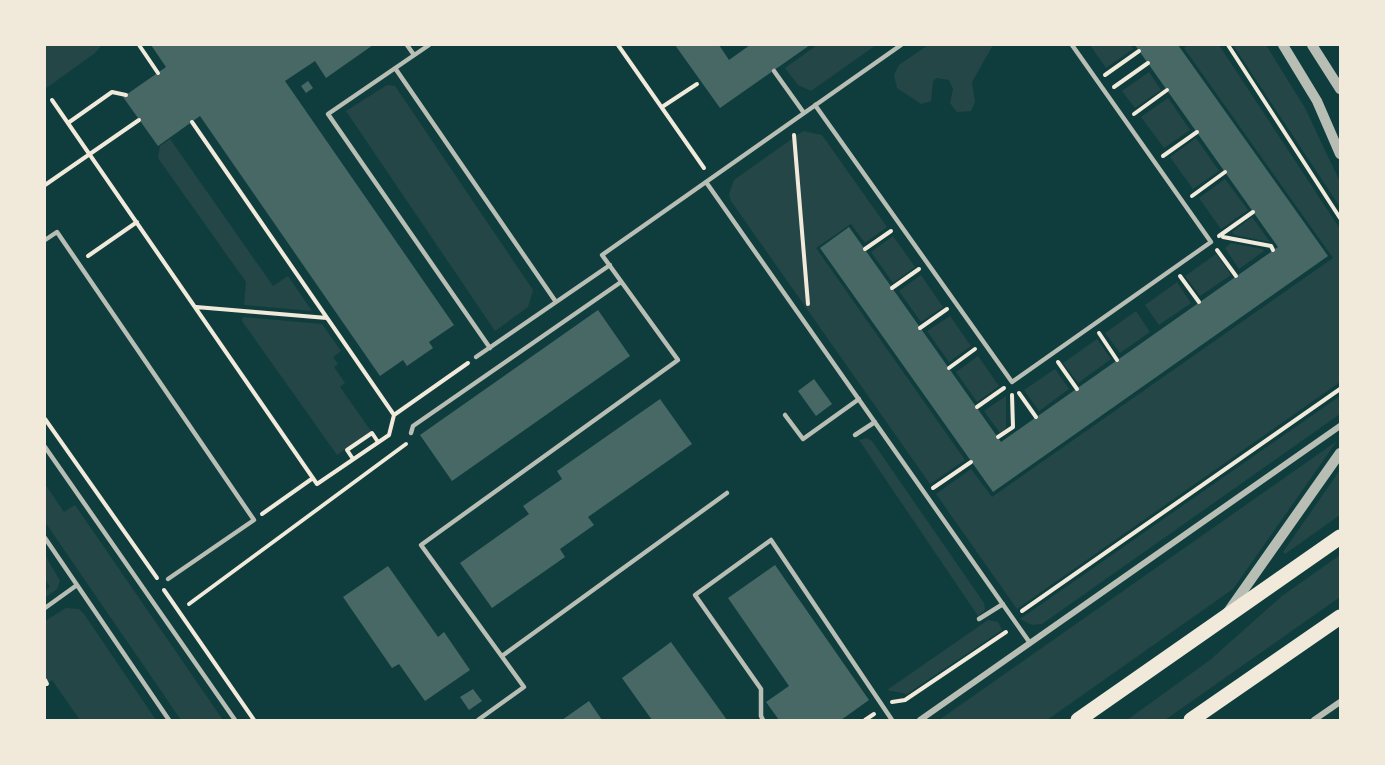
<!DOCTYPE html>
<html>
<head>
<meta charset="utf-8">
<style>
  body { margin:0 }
  #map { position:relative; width:1385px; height:765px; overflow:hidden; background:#0f3d3e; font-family:"DejaVu Sans",sans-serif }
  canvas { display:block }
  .frame { position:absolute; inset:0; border:46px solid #f1e9da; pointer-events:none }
</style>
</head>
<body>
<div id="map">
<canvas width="1385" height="765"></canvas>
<div class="frame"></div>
</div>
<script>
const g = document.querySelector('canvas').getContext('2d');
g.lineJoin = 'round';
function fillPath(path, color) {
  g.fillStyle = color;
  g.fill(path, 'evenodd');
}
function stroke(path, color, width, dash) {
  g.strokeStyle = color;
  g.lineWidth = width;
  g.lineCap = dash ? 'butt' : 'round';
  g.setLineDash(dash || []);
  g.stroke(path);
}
fillPath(new Path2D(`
  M45 45H102L95 53 45 89Z
  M817 45H876L811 91 798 85 785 68Z
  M928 45H993L972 82 975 102 971 111 957 112 950 103 953 89 949 80 937 78 933 81 931 101 921 104 897 88 894 75 899 65Z
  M1090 45H1130L1133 49 1106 68Z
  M1188 45H1219L1340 229V382L1017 609 936 494 971 469 992 497 1333 258 1184 48Z
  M1233 45H1266L1305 108 1340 182V207Z
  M1149 72 1161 90 1135 108 1122 91Z
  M387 85 395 86 533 290 528 307 495 331 346 111Z
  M1168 98 1190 130 1164 148 1141 117Z
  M803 131 822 135 887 227 865 243 851 224 816 248 965 460 930 484 731 201 729 194 734 180Z
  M1196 138 1219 171 1193 189 1170 157Z
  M170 139 273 286 288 276 312 311 244 305 246 282 158 158 160 146Z
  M1225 179 1248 210 1221 229 1199 198Z
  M1252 217 1270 242 1235 235 1232 232Z
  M893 236 915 267 893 283 871 252Z
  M1231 243 1262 249 1264 251 1239 269 1225 248Z
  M1216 254 1231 275 1200 296 1185 276Z
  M921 275 943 307 921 322 899 291Z
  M1177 282 1191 303 1159 325 1145 305Z
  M1136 311 1150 332 1120 353 1105 333Z
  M950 316 971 346 949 362 927 331Z
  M243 317 322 324 341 351 333 357 338 364 334 367 345 383 340 387 371 431 337 455 242 321Z
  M1097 339 1111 359 1078 383 1063 363Z
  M978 356 999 386 977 402 956 372Z
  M1055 369 1069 389 1039 411 1024 390Z
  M1006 396V428L1000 433 984 411Z
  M1340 396V414L1042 624 1032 625 1020 619Z
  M867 438 872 441 984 603 985 610 978 616 859 440Z
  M1337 441 1233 589 1047 720H939Z
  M1340 470V515L1285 554 1283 552Z
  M45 484 64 512 75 505 223 720H181L45 522Z
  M45 555 60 581 57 589 45 598V590L50 587 45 579Z
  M1340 555V597L1165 720H1127L1210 660 1282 596Z
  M66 608 79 609 84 614 156 720H80L52 680 45 685V621Z
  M988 620 998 622 1002 630 907 694 887 690Z`), '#244646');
fillPath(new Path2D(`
  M151 45H373L326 78 315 61 285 81 454 325 429 342 433 348 407 366 403 360 380 376 200 116 158 146 123 97 166 67Z
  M675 45H719L729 60 750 45H810L720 108Z
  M1135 45H1178L1328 256 993 492 820 248 849 227 1001 442 1278 247Z
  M308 81 313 88 306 93 301 86Z
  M598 310 630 356 452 481 420 435Z
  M814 379 832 404 816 416 798 391Z
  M660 399 692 444 588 517 594 525 560 549 565 557 492 608 460 563 529 514 523 506 562 479 557 471Z
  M775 565 869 700 841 720H779L766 702 789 686 728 598Z
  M388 566 438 637 444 632 470 670 425 701 399 664 392 668 343 597Z
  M671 642 727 720H652L622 678Z
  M473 689 482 701 469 710 460 697Z
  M589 701 602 720H562Z`), '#486865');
stroke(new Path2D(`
  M139 45 158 73
  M618 45 704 168
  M1228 45 1340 218
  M1105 75 1139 51
  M1114 87 1148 63
  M52 100 317 484 389 435 394 415 468 363
  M662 107 697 84
  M1134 114 1167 90
  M192 122 394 415
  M68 123 112 92 126 95
  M794 135 808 304
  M1163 156 1197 132
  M45 185 139 120
  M1192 196 1225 172
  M1219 236 1253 212
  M1223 237 1271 246 1273 250
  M865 249 891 231
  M1217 250 1236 276
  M88 256 137 222
  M1180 276 1199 302
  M892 288 919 269
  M196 307 327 318
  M920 328 947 309
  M1099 333 1117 360
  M1058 362 1077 389
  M949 368 975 349
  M1019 393 1036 417
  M977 407 1004 388
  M45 419 157 578
  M998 437 1013 427 1012 395
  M353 459 347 450 372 433 378 442
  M933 488 971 462
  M262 514 313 478
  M164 590 254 720
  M189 604 406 444
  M1022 611 1340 389
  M45 680 47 684
  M892 702 905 700 1006 632
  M865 720 874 714`), '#f1e9da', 4);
stroke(new Path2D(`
  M407 45 414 55
  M429 45 328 114 490 348
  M395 68 556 302
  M774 71 804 113
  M815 105 1012 382 1211 242 1072 45
  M706 182 1030 643
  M45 240 57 232 254 520 168 579
  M476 357 610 265
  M785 415 803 439 859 399
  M411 433 413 426 621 282
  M855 435 875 422
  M45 447 235 720
  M45 538 169 720
  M45 608 77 585
  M979 619 1003 604
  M502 656 727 493
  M478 720 524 687 421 545 678 360 602 255 901 45
  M763 720 761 716V689L695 595 771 540 892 720`), '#b8beb3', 4.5);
stroke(new Path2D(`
  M920 720 1340 426
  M1314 720 1340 702`), '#b8beb3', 6);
stroke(new Path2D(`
  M1283 45 1317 101 1340 154
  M1312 45 1340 89
  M1228 612 1340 453`), '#b8beb3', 10);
stroke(new Path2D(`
  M1078 720 1340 537
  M1191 720 1340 617`), '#f1e9da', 15);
</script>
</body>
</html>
